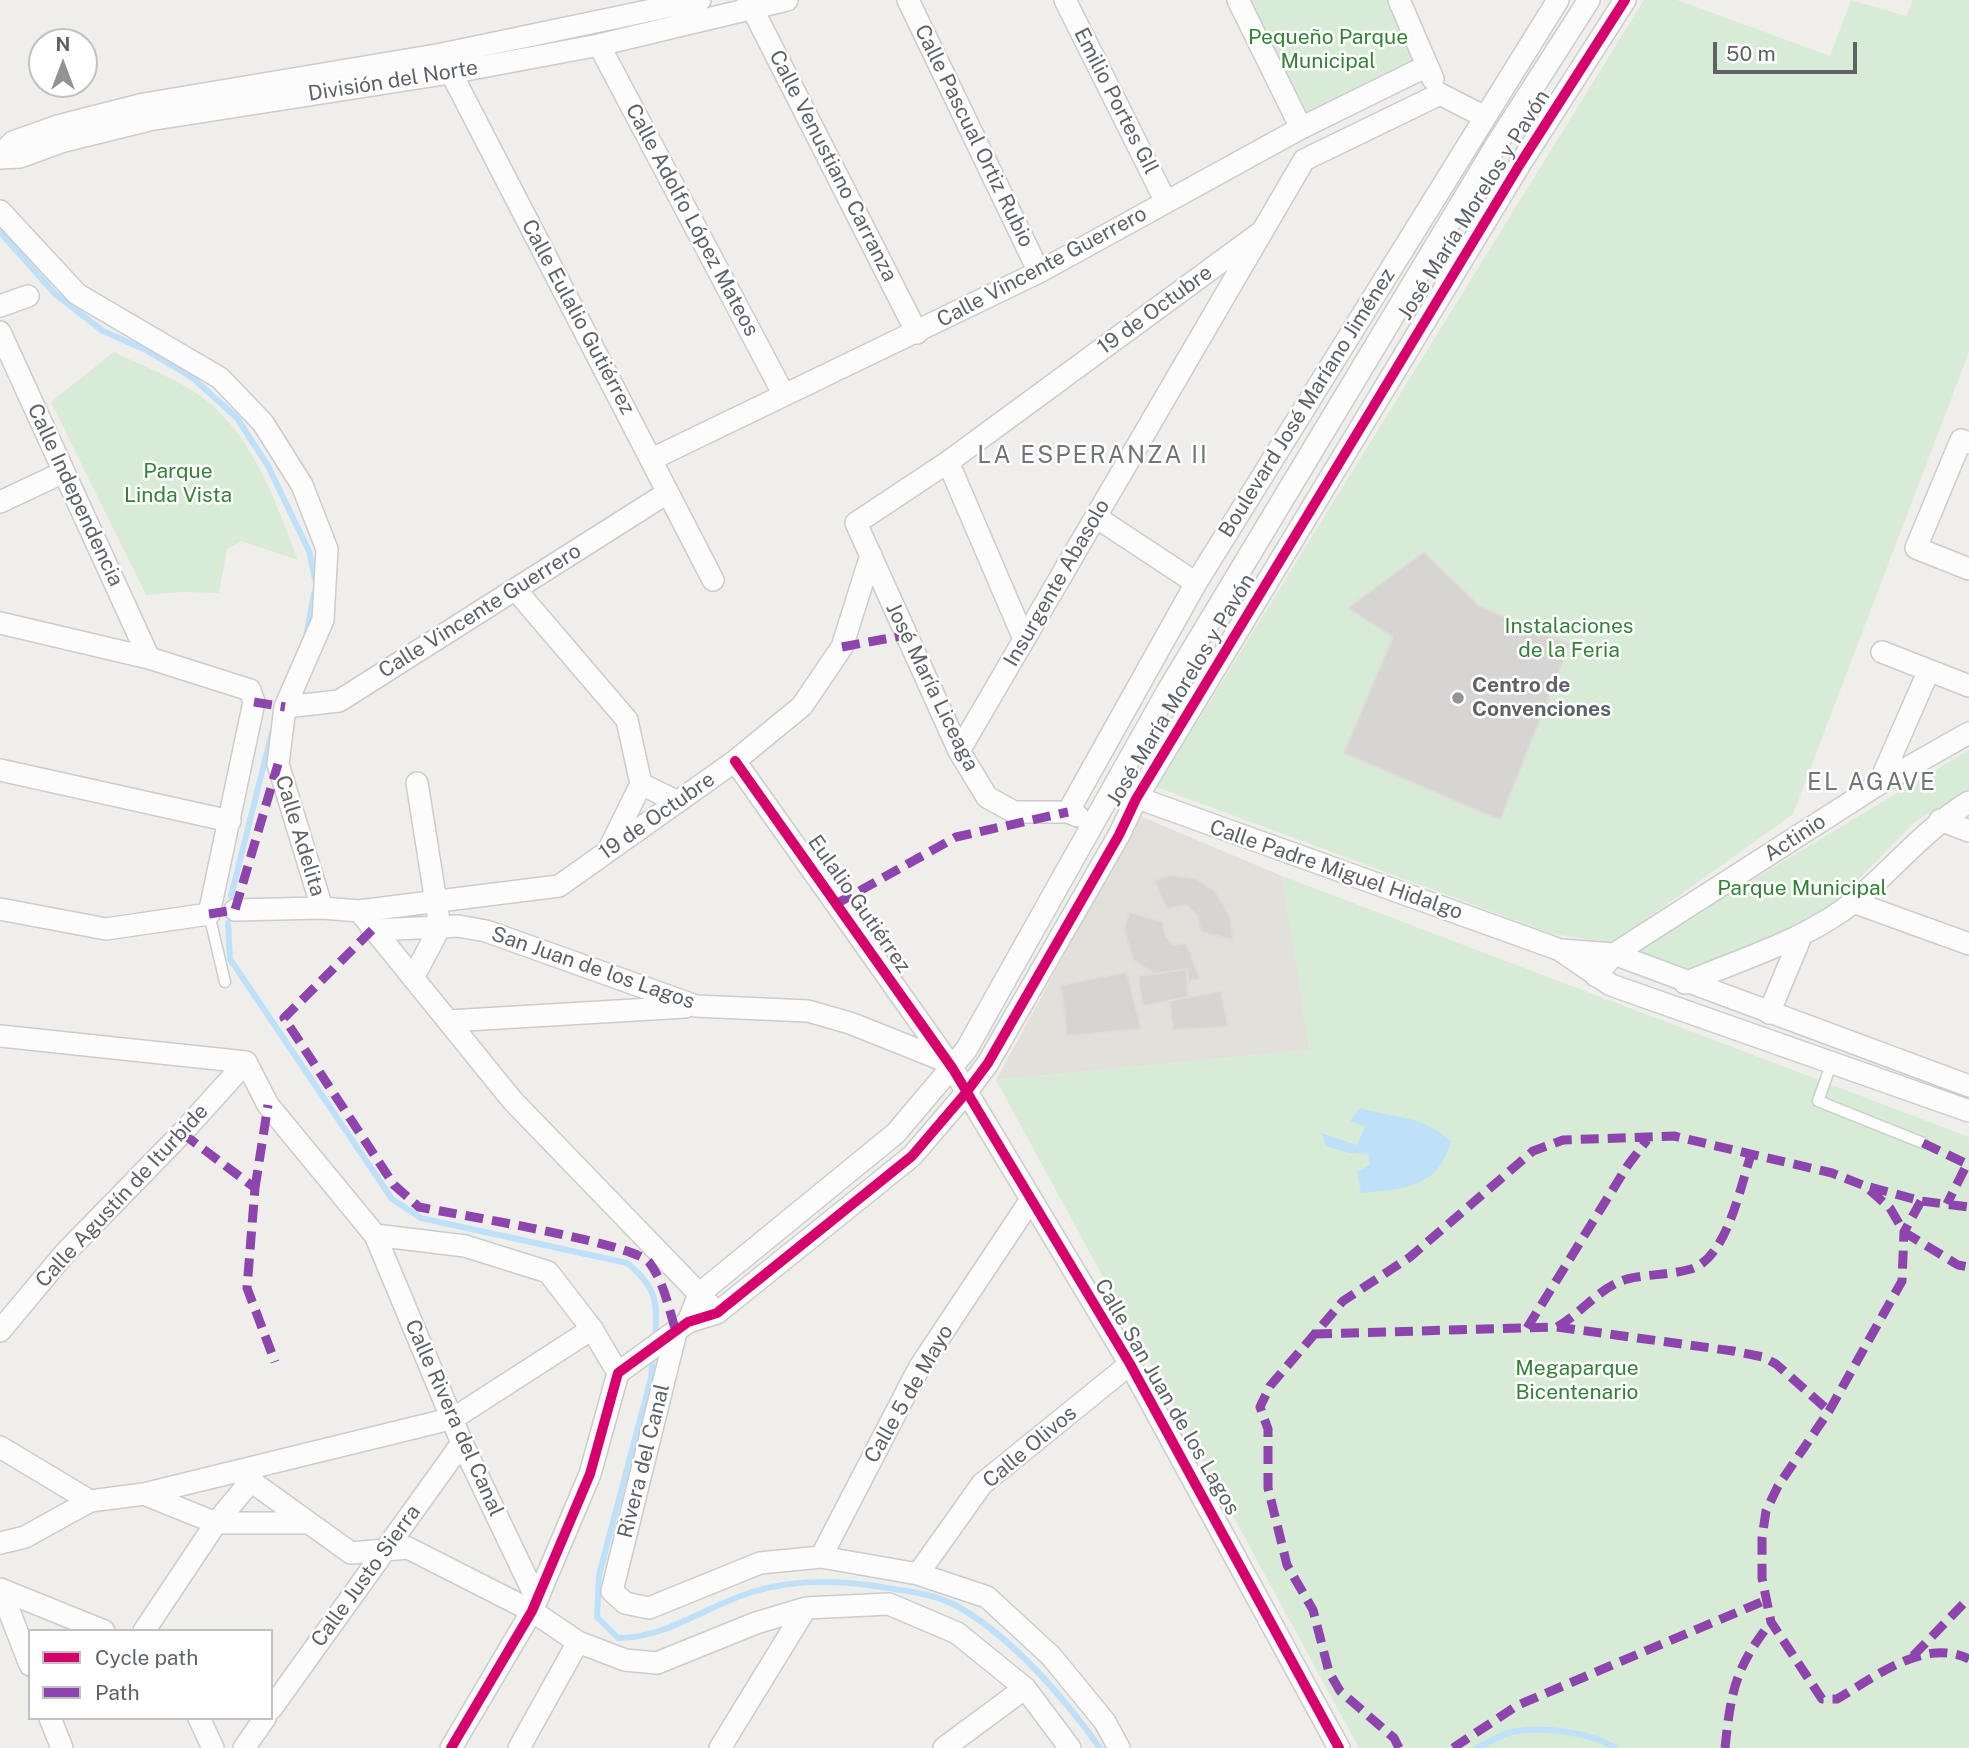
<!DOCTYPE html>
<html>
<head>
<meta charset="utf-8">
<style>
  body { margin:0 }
  #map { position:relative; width:1969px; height:1748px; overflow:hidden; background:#efeeea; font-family:"Public Sans",sans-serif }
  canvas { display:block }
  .legend { position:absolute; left:28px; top:1629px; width:245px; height:91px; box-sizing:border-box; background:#fff; border:2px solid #bfc1c3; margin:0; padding:9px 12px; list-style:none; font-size:21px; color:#5f6368 }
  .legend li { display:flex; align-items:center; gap:14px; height:35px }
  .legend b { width:35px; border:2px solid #bfc1c3 }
  .north { position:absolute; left:28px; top:28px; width:70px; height:70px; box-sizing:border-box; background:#fff; border:2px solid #bfc1c3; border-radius:50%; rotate:0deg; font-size:19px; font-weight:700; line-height:28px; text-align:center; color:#5f6368 }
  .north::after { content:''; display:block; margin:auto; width:24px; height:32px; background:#919496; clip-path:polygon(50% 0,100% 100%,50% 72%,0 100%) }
  .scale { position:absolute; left:1713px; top:42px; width:144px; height:32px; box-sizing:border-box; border:4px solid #5f6368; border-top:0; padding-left:9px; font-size:21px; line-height:24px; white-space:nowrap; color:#5f6368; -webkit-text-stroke:5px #fff; paint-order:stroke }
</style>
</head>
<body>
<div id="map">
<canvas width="1969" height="1748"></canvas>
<ul class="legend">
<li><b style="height:9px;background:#d6006c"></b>Cycle path</li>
<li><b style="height:9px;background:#8e44ad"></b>Path</li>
</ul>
<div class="north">N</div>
<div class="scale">50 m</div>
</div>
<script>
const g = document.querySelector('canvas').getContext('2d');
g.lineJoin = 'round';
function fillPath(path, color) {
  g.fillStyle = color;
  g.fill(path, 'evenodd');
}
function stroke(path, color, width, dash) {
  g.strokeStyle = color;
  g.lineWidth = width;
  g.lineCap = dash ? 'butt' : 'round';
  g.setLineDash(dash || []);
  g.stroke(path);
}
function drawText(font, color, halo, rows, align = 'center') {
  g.font = font + ' "Public Sans",sans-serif';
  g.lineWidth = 5;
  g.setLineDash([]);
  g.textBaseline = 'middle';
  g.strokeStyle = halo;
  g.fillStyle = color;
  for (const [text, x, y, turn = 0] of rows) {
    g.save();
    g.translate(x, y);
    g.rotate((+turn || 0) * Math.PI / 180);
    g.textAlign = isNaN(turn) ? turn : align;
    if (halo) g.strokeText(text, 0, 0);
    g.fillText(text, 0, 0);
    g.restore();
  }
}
fillPath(new Path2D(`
  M1140 816 1282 876 1310 1050 996 1080Z`), '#e2e0da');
fillPath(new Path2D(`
  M1249 0H1390L1416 64 1304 118Z
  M1644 0H1677L1830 56 1851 0 1906 16 1913 0H1969V352L1793 814 1613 943 1552 934 1157 787Z
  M114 352C139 364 167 375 191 390 249 424 275 500 298 560L241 541 227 549 219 593 183 592 146 595 51 402Z
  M1969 750V790L1916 821 1821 917 1684 973 1629 954Z
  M1282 876 1969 1137V1748H1359L996 1080 1310 1050Z`), '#d8ebd6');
fillPath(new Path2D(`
  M1360 1108C1397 1119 1419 1114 1451 1141 1439 1188 1404 1189 1361 1193L1357 1172 1370 1165 1368 1154 1349 1153 1326 1146 1321 1133 1357 1145 1365 1126 1350 1121Z`), '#bfe0f9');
stroke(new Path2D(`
  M0 232 55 294 103 331 146 350 193 378 237 418 268 466 309 551 315 579
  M306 637 314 593
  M231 896 272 732
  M228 923 230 959 392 1199 421 1218 627 1263C657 1287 658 1303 655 1340
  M653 1354 651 1378 599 1575 597 1617 618 1638C667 1638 706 1606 752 1592 790 1580 830 1580 869 1585 897 1590 931 1592 957 1606 1012 1637 1064 1698 1100 1748
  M1477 1748C1488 1743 1501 1734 1512 1732 1542 1726 1589 1732 1616 1748`), '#bfe0f9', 6);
const building = new Path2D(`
  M1424 552 1479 606 1570 644 1500 820 1344 753 1393 637 1348 608Z
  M1169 875 1194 878 1215 891 1231 919 1233 940 1201 932 1197 915 1186 905 1167 909 1154 881Z
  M1129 912 1163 922 1165 936 1174 945 1186 943 1200 979 1188 981 1187 969 1155 974 1133 960 1124 930Z
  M1187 969 1188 997 1143 1006 1138 976Z
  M1127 972 1141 1029 1067 1036 1061 985Z
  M1221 991 1228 1027 1173 1030 1169 1001Z`);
fillPath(building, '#d6d5d3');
stroke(building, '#deddd9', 2);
const lane = new Path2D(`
  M209 914 225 982
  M1832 1062 1818 1101 1923 1143`);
const street = new Path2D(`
  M748 0 917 333
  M908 0 1039 272
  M1065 0 1166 202
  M1238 0 1301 128
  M1399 0 1433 79
  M599 45 784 395
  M446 63 713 580
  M1440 94 1483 116
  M0 155 13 142 58 126 144 104 442 54 700 0
  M0 158 20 157 64 141 149 120 450 73 599 45 787 0
  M0 211 77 294 220 378 263 423 302 485 327 549 323 620 285 707 278 764 322 908
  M0 306 28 296
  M0 332 149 658
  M1969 443 1961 440 1916 548 1969 569
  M652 459 1039 272 1301 128 1427 66
  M948 462 1024 639
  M0 502 64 472
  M1096 517 1196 583
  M515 589 627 720 641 784 676 801
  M0 623 149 658 250 690 254 702 209 914 106 929 0 909
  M1882 652 1969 686
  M285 707 339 701 667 493
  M959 751 1304 160 1440 94
  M735 761 953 1069 1130 1364 1339 1748
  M0 770 230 821
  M1879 784 1929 670
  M1124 793 1541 943 1560 950 1611 985 1969 1111
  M1068 812 1196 583 1558 0
  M1078 816 1068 812H1014L987 797 959 751 856 523 948 462 1260 233
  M1940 820 1969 831
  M610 847 641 784
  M1853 902 1969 944
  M235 910 322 908 359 911 559 886 735 761 802 706 842 647 871 555
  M359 911 512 1100 709 1304
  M372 930 440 927 417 783
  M1561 950 1614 954 1969 1086
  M1596 976 1614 954 1879 784 1969 733
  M413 978 440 927 458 926 486 931 696 1006 808 1011 850 1023 948 1062
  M1685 983C1741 959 1807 940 1855 901 1894 868 1925 829 1969 802
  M1769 1013 1802 934
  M449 1021 685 1007
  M0 1036 246 1062
  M246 1062 268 1105 375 1235 462 1443 537 1600
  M375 1235 465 1246 548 1272 592 1329 618 1373
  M688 1322 699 1294 896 1133 966 1050 1167 692 1495 147 1589 0
  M0 1331 65 1253 182 1133 246 1062
  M676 1332 612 1591 625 1603 649 1608 760 1563 821 1557 918 1574 987 1597 1051 1656 1105 1722 1119 1748
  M0 1447 90 1501
  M237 1471 351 1553 408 1548 532 1611 578 1642 625 1660 657 1663 756 1623 806 1608 889 1604 957 1633 1025 1688 1070 1748
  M144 1494 216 1523H307
  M0 1543 25 1537 90 1501 144 1494 454 1418 592 1329
  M821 1557 919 1368 1030 1201
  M918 1574 982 1484 1130 1364
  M0 1589 104 1631
  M1 1590 30 1665
  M144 1631 216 1523 250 1482
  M271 1709 462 1443
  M50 1718 62 1748
  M199 1718 213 1748
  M244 1748 265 1718
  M451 1748 532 1611 590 1474 618 1373 688 1322 717 1313 912 1156 965 1094 988 1063 1119 835 1136 799 1520 164 1625 0
  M519 1748 578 1642
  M720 1748 806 1608
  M944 1748 1025 1688`);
stroke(lane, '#cbcccc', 13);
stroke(street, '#cbcccc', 24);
stroke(lane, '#fdfcfc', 10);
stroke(street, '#fdfcfc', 21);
stroke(new Path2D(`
  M842 647 906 635
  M254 702 285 707
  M836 904 956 837 1068 812
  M209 914 235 910 278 764
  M372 930 284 1018 394 1185 419 1207C454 1214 633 1243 649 1262 664 1282 669 1309 676 1332
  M182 1133 255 1188 247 1288 275 1362
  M1923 1143 1967 1164 1947 1204
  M1870 1187 1921 1201 1969 1207
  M255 1188 268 1105
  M1921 1201 1904 1232 1902 1281 1829 1411 1778 1486 1766 1511 1762 1538V1578L1771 1622 1822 1699H1837C1874 1678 1924 1637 1969 1659
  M1557 1327C1582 1313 1598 1288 1627 1279 1648 1274 1670 1275 1691 1269 1727 1258 1740 1187 1751 1155
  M1527 1328 1628 1165 1647 1140
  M1314 1334 1557 1327 1733 1351 1763 1357 1776 1364 1829 1411
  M1913 1656 1969 1598
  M1399 1748 1394 1738 1340 1691 1329 1672 1313 1610 1287 1565 1268 1488V1429L1260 1407 1270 1386 1343 1301 1410 1257 1533 1151 1563 1140 1674 1136 1832 1173 1865 1186 1890 1208 1904 1232 1958 1265 1969 1267
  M1453 1748 1518 1705 1766 1600
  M1725 1748C1731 1691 1735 1668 1771 1622`), '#8e44ad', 9, [18, 9]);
stroke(new Path2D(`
  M735 761 953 1069 1130 1364 1339 1748
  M451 1748 532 1611 590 1474 618 1373 688 1322 717 1313 912 1156 965 1094 988 1063 1119 835 1136 799 1520 164 1625 0`), '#d6006c', 10);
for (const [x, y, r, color] of [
  [1458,698,7,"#919496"]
]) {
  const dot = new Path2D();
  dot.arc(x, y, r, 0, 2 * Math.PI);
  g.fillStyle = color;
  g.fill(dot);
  stroke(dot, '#fff', 2.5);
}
drawText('21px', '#348238', '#fff', [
  ["Pequeño Parque",1328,38],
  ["Municipal",1328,62],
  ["Parque",178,472],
  ["Linda Vista",178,496],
  ["Instalaciones",1569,627],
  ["de la Feria",1569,651],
  ["Parque Municipal",1802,889],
  ["Megaparque",1577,1369],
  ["Bicentenario",1577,1393]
]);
drawText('21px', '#5f6368', '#fff', [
  ["División del Norte",393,81,-9],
  ["Emilio Portes GIl",1116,101,63],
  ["Calle Pascual Ortiz Rubio",974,136,64],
  ["Calle Venustiano Carranza",833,166,63],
  ["José María Morelos y Pavón",1474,205,-58],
  ["Calle Adolfo López Mateos",692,220,62],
  ["Calle Vincente Guerrero",1042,267,-28],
  ["19 de Octubre",1155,310,-36],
  ["Calle Eulalio Gutiérrez",578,317,62],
  ["Boulevard José Maríano Jiménez",1307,403,-58],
  ["Calle Independencia",75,495,65],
  ["Insurgente Abasolo",1057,583,-60],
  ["Calle Vincente Guerrero",480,611,-32],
  ["José María Liceaga",932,687,64],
  ["José María Morelos y Pavón",1181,690,-59],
  ["19 de Octubre",657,816,-35],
  ["Calle Adelita",300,836,73],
  ["Actinio",1795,838,-33],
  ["Calle Padre Miguel Hidalgo",1336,870,19],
  ["Eulalio Gutiérrez",859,904,55],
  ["San Juan de los Lagos",593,968,19],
  ["Calle Agustín de Iturbide",122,1196,-47],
  ["Calle 5 de Mayo",909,1394,-60],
  ["Calle San Juan de los Lagos",1167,1397,60],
  ["Calle Rivera del Canal",454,1418,66],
  ["Calle Olivos",1030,1447,-40],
  ["Rivera del Canal",644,1461,-76],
  ["Calle Justo Sierra",366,1576,-54]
]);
drawText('bold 21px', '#5f6368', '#fff', [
  ["Centro de",1472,686],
  ["Convenciones",1472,710]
], 'left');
g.letterSpacing = '2px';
drawText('24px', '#70757a', '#fff', [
  ["LA ESPERANZA II",1093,456],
  ["EL AGAVE",1872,783]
]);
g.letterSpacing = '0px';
</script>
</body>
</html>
